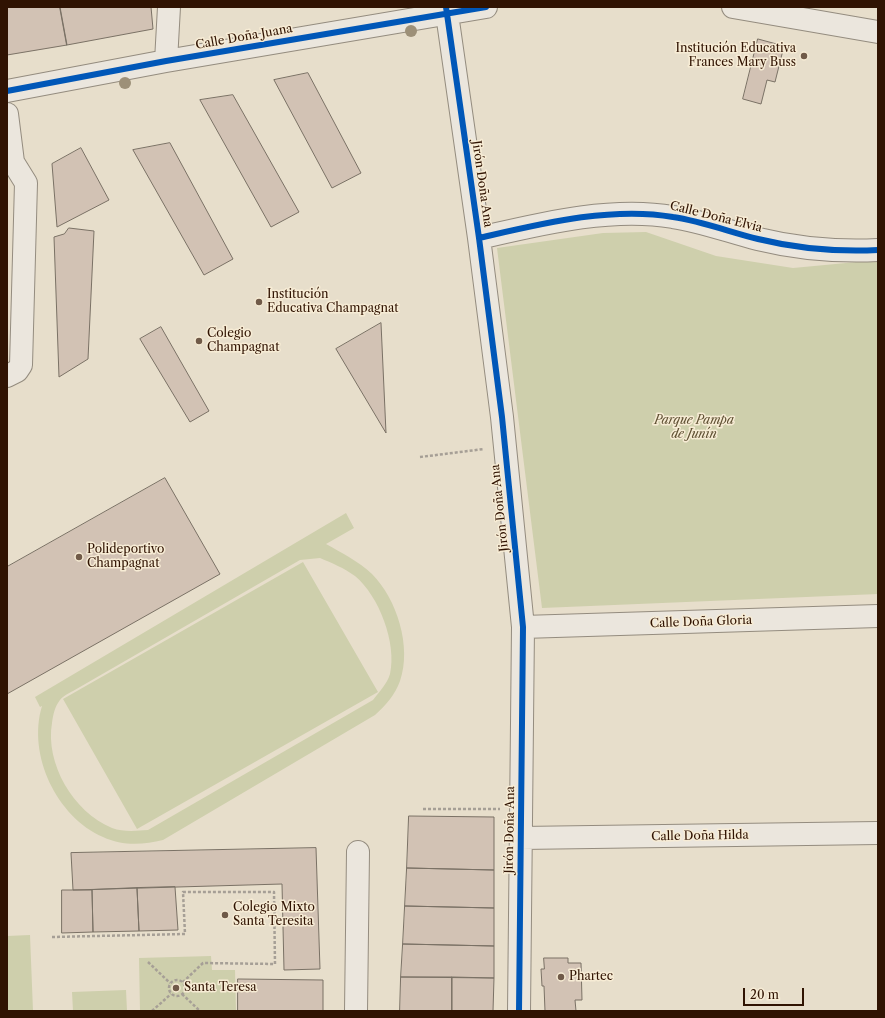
<!DOCTYPE html>
<html>
<head>
<meta charset="utf-8">
<style>
  body { margin:0 }
  #map { position:relative; width:885px; height:1018px; overflow:hidden; background:#e7decb; font-family:"Libre Caslon Text",serif }
  canvas { display:block }
  .frame { position:absolute; inset:0; border:8px solid #301302; pointer-events:none }
  .scale { position:absolute; left:743px; top:988px; width:61px; height:18px; box-sizing:border-box; border:2px solid #301302; border-top:0; padding-left:5px; font-size:12px; line-height:14px; white-space:nowrap; color:#301302; -webkit-text-stroke:3px #f7ecd5; paint-order:stroke }
</style>
</head>
<body>
<div id="map">
<canvas width="885" height="1018"></canvas>
<div class="frame"></div>
<div class="scale">20 m</div>
</div>
<script>
const g = document.querySelector('canvas').getContext('2d');
g.lineJoin = 'round';
function fillPath(path, color) {
  g.fillStyle = color;
  g.fill(path, 'evenodd');
}
function stroke(path, color, width, dash) {
  g.strokeStyle = color;
  g.lineWidth = width;
  g.lineCap = dash ? 'butt' : 'round';
  g.setLineDash(dash || []);
  g.stroke(path);
}
function drawText(font, color, halo, rows, align = 'center') {
  g.font = font + ' "Libre Caslon Text",serif';
  g.lineWidth = 3;
  g.setLineDash([]);
  g.textBaseline = 'middle';
  g.strokeStyle = halo;
  g.fillStyle = color;
  for (const [text, x, y, turn = 0] of rows) {
    g.save();
    g.translate(x, y);
    g.rotate((+turn || 0) * Math.PI / 180);
    g.textAlign = isNaN(turn) ? turn : align;
    if (halo) g.strokeText(text, 0, 0);
    g.fillText(text, 0, 0);
    g.restore();
  }
}
fillPath(new Path2D(`
  M646 232 716 256 793 268 878 260V594L542 608 497 248 603 233Z
  M346 513 354 528 326 544C342 553 358 561 372 574 397 599 412 647 400 681 395 695 386 705 375 715L163 840C143 845 122 846 103 837 57 817 27 755 42 706L40 707 35 697ZM320 558C332 563 344 568 355 576 379 596 397 643 390 674 387 684 379 692 373 700L148 830C135 831 123 832 112 828 73 812 45 763 52 723 53 715 55 706 60 700 63 696 69 693 73 691L300 560Z
  M303 562 378 692 137 829 63 699Z
  M30 935 33 1011H7V936Z
  M211 956 212 970H235L236 1011H140L139 958Z
  M126 990 127 1011H73L72 992Z`), '#cecfac');
const building = new Path2D(`
  M13 7H60L67 45 7 55V8Z
  M60 7H151L153 29 67 45Z
  M758 39 784 46 775 82 767 80 761 104 743 99Z
  M308 73 361 173 332 188 274 80Z
  M233 95 299 212 271 227 200 100Z
  M170 143 233 259 204 275 133 150Z
  M81 148 109 200 57 227 52 164Z
  M69 228 94 231 88 359 59 377 54 237 64 234Z
  M381 323 386 433 336 349Z
  M161 327 209 411 190 422 140 339Z
  M165 478 220 574 7 694V567Z
  M409 816 494 817V870L407 868Z
  M316 848 320 969 284 970 282 884 73 890 71 853Z
  M407 868 494 870V908L405 906Z
  M175 887 178 930 139 931 137 888Z
  M137 888 139 931 93 932 92 890Z
  M62 890H92L93 932 62 933Z
  M405 906 494 908V946L403 944Z
  M403 944 494 946V978L401 977Z
  M544 958H568V963H581L582 1000H575L576 1011H545L544 986H542L541 969H544Z
  M401 977H452V1011H400Z
  M452 977 494 978 493 1011H452Z
  M238 979 323 980V1011H238Z`);
fillPath(building, '#d2c2b4');
stroke(building, '#7a7165', 1);
const minor = new Path2D(`
  M446 7 479 238 502 417 523 627 519 1011
  M733 7 878 32
  M166 61 169 7
  M7 91 166 61 486 7
  M7 114 13 162 26 183 21 365 17 371 7 376
  M479 238C540 224 611 206 673 217 701 221 730 232 758 239 799 249 836 252 878 250
  M523 627 878 616
  M521 838 878 833
  M356 1011 358 852`);
stroke(minor, '#948c7f', 24);
stroke(new Path2D(`
  M420 457 484 449
  M423 809H500
  M52 937 185 934 183 892H274L275 964 203 963 182 983
  M148 962 170 983
  M169 988a8 8 0 1 1 16 0a8 8 0 1 1-16 0Z
  M182 994 200 1011
  M152 1011 171 994`), '#a69f96', 2.5, [3, 2]);
stroke(minor, '#ebe6dd', 22);
stroke(new Path2D(`
  M446 7 479 238 502 417 523 627 519 1011
  M7 91 166 61 486 7
  M479 238C540 224 611 206 673 217 701 221 730 232 758 239 799 249 836 252 878 250`), '#0057b8', 6);
g.fillStyle = '#9d9078';
for (const [x, y] of [
  [411,31],
  [125,83]
]) {
  g.beginPath();
  g.arc(x, y, 6, 0, 2 * Math.PI);
  g.fill();
}
for (const [x, y, r, color] of [
  [804,56,4,"#705a48"],
  [259,302,4,"#705a48"],
  [199,341,4,"#705a48"],
  [79,557,4,"#705a48"],
  [225,915,4,"#705a48"],
  [561,977,4,"#705a48"],
  [176,988,4,"#705a48"]
]) {
  const dot = new Path2D();
  dot.arc(x, y, r, 0, 2 * Math.PI);
  g.fillStyle = color;
  g.fill(dot);
  stroke(dot, '#f7ecd5', 1.5);
}
drawText('12px', '#301302', '#f7ecd5', [
  ["Calle Doña Juana",244,37,-10],
  ["Jirón Doña Ana",482,184,82],
  ["Calle Doña Elvia",716,217,14],
  ["Jirón Doña Ana",500,508,-96],
  ["Calle Doña Gloria",701,622,-2],
  ["Jirón Doña Ana",510,830,-89],
  ["Calle Doña Hilda",700,836,-1]
]);
drawText('12px', '#301302', '#f7ecd5', [
  ["Institución Educativa",796,49,"right"],
  ["Frances Mary Buss",796,63,"right"],
  ["Institución",267,295],
  ["Educativa Champagnat",267,309],
  ["Colegio",207,334],
  ["Champagnat",207,348],
  ["Polideportivo",87,550],
  ["Champagnat",87,564],
  ["Colegio Mixto",233,908],
  ["Santa Teresita",233,922],
  ["Phartec",569,977],
  ["Santa Teresa",184,988]
], 'left');
drawText('italic 12px', '#605134', '#f7ecd5', [
  ["Parque Pampa",694,421],
  ["de Junín",694,435]
]);
</script>
</body>
</html>
